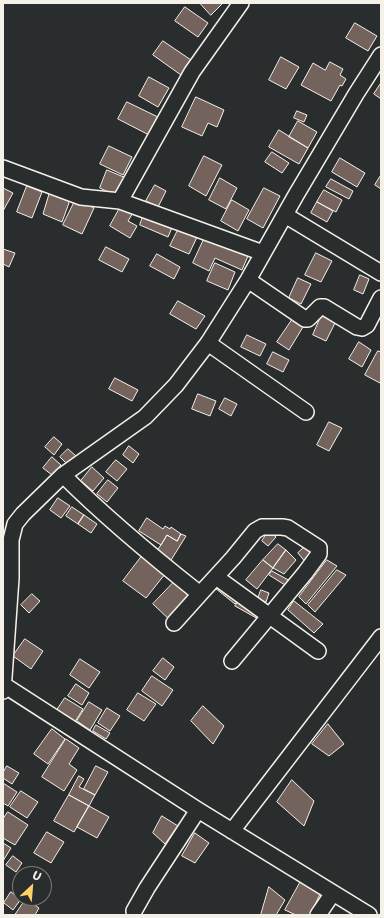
<!DOCTYPE html>
<html>
<head>
<meta charset="utf-8">
<style>
  body { margin:0 }
  #map { position:relative; width:384px; height:918px; overflow:hidden; background:#2a2d2e; font-family:"Playpen Sans",sans-serif }
  canvas { display:block }
  .frame { position:absolute; inset:0; border:4px solid #f4f1e8; pointer-events:none }
  .north { position:absolute; left:12px; top:866px; width:40px; height:40px; box-sizing:border-box; background:#2a2d2e; border:1px solid #7b7b78; border-radius:50%; rotate:26deg; font-size:11px; font-weight:700; line-height:16px; text-align:center; color:#f4f1e8 }
  .north::after { content:''; display:block; margin:auto; width:14px; height:18px; background:#ffd166; clip-path:polygon(50% 0,100% 100%,50% 72%,0 100%) }
</style>
</head>
<body>
<div id="map">
<canvas width="384" height="918"></canvas>
<div class="frame"></div>
<div class="north">U</div>
</div>
<script>
const g = document.querySelector('canvas').getContext('2d');
g.lineJoin = 'round';
function fillPath(path, color) {
  g.fillStyle = color;
  g.fill(path, 'evenodd');
}
function stroke(path, color, width, dash) {
  g.strokeStyle = color;
  g.lineWidth = width;
  g.lineCap = dash ? 'butt' : 'round';
  g.setLineDash(dash || []);
  g.stroke(path);
}
const building = new Path2D(`
  M200 3H223L211 15Z
  M185 7 208 23 198 37 175 21Z
  M355 23 377 36 368 51 346 38Z
  M163 41 191 60 181 75 153 55Z
  M281 57 299 67 286 89 269 80Z
  M330 62 343 69 340 75 346 79 342 86 340 85 331 101 301 85 313 63 325 70Z
  M149 77 169 88 158 107 139 96Z
  M381 83V99L374 94Z
  M196 97 224 110 217 127 208 123 202 136 182 127Z
  M127 102 160 118 151 136 118 119Z
  M297 111 307 115 304 122 294 118Z
  M298 121 317 132 308 148 289 137Z
  M279 130 308 148 299 164 269 147Z
  M109 146 132 157 123 175 100 164Z
  M272 152 289 163 282 173 265 162Z
  M204 156 222 165 206 196 189 186Z
  M340 158 365 173 357 187 332 172Z
  M107 170 126 178 118 197 100 188Z
  M381 175V189L375 185Z
  M220 178 237 188 226 209 209 200Z
  M331 179 353 191 349 199 326 187Z
  M155 185 166 191 158 207 146 201Z
  M27 186 42 192 32 218 17 212Z
  M3 188 13 193 3 211Z
  M264 188 280 196 263 228 247 219Z
  M55 190 65 194 69 203 62 222 43 214 49 194Z
  M324 190 342 200 336 212 317 202Z
  M76 199 94 208 82 234 63 225Z
  M232 200 249 210 238 231 221 221Z
  M317 202 333 211 327 222 311 213Z
  M122 204 134 211 128 221 137 226 130 238 110 226Z
  M145 211 174 223 168 237 140 225Z
  M181 224 199 233 189 254 170 246Z
  M205 237 248 256 242 270 215 258 209 271 193 263Z
  M106 247 129 259 122 272 99 260Z
  M3 249 15 253 9 267 3 264Z
  M316 253 332 261 321 282 305 275Z
  M157 254 180 267 174 279 150 266Z
  M215 263 235 272 228 290 207 281Z
  M360 275 369 279 363 294 354 290Z
  M298 278 311 284 301 304 289 298Z
  M178 301 205 316 196 329 170 314Z
  M323 312 337 319 326 341 313 335Z
  M292 320 303 327 289 350 277 342Z
  M247 335 266 344 260 356 241 347Z
  M359 342 371 350 362 367 349 359Z
  M378 351 381 352V381L380 383 365 375Z
  M273 352 289 360 283 372 267 364Z
  M115 378 138 390 132 401 109 389Z
  M198 394 216 401 210 416 192 409Z
  M225 398 237 404 231 416 219 409Z
  M329 422 342 428 329 451 317 445Z
  M54 437 62 444 54 455 45 447Z
  M129 446 139 454 133 463 123 455Z
  M68 449 76 456 68 465 60 457Z
  M52 457 61 465 52 475 43 468Z
  M116 460 127 469 117 481 106 472Z
  M92 467 104 478 93 491 81 481Z
  M108 480 118 488 107 502 97 494Z
  M58 498 70 506 61 518 50 510Z
  M72 507 84 515 78 524 66 516Z
  M84 515 97 524 91 533 78 524Z
  M147 518 163 529 165 526 170 529 171 527 181 534 177 541 167 535 161 545 139 531Z
  M269 531 276 537 268 546 262 541Z
  M181 534 186 536 168 565 154 556 167 535 177 541Z
  M278 544 286 550 273 568 263 560Z
  M308 544 316 552 306 563 298 553Z
  M286 550 296 560 284 574 273 568Z
  M142 556 165 574 146 598 123 581Z
  M263 560 273 568 257 589 246 580Z
  M327 560 337 566 306 604 299 597Z
  M337 570 346 575 315 612 308 605Z
  M272 571 292 582 274 599 285 585 269 575Z
  M175 581 196 601 174 624 153 604Z
  M220 582 240 598 235 604 215 588Z
  M261 590 269 593 266 602 258 599Z
  M32 594 40 601 29 613 21 605Z
  M241 599 263 617 260 620 235 606Z
  M294 601 323 624 314 633 288 610Z
  M25 639 43 651 31 669 13 656Z
  M163 658 174 667 165 680 153 671Z
  M80 659 100 672 89 688 70 675Z
  M152 676 173 690 162 706 142 691Z
  M76 684 89 693 82 705 68 696Z
  M138 693 156 704 144 721 127 710Z
  M65 698 83 709 73 725 55 713Z
  M89 702 102 710 90 730 77 721Z
  M203 706 224 726 213 744 191 721Z
  M107 708 120 716 110 731 98 723Z
  M328 724 344 744 329 756 312 744Z
  M96 725 110 733 106 739 93 731Z
  M52 729 65 739 48 764 34 754Z
  M66 739 79 748 69 764 77 770 64 791 42 777Z
  M7 766 19 773 12 784 3 778V773Z
  M96 766 108 772 95 795 84 789Z
  M79 776 84 779 79 787 95 795 89 806 69 795Z
  M292 780 314 801 304 826 277 802Z
  M3 783 17 792 8 806 3 803Z
  M21 791 38 802 27 818 10 807Z
  M69 795 89 806 74 832 54 821Z
  M89 806 109 817 97 838 77 827Z
  M8 812 28 825 15 845 3 838V819Z
  M162 816 178 826 165 844 153 833Z
  M47 832 64 842 51 863 34 853Z
  M195 833 209 843 195 863 182 856Z
  M3 843 11 848 3 861Z
  M13 856 22 863 16 872 6 865Z
  M301 881 321 892 310 915H296L285 910Z
  M269 887 285 900 276 915H261Z
  M11 892 21 899 13 910 4 903Z
  M26 899 39 908 35 915H15Z`);
fillPath(building, '#74625c');
stroke(building, '#f4f1e8', 1);
const minor = new Path2D(`
  M3 168 81 197 120 201 263 253
  M120 201 192 72 241 3
  M285 215 381 273
  M248 280 305 319H308L320 307H324L357 327 362 328 367 325 381 298
  M208 343 306 412
  M63 475C106 518 152 556 200 594L233 558 255 531 262 527H282L288 528 319 548V554L305 573 232 661
  M216 577 318 651
  M174 623 200 594
  M4 685 198 810 369 915
  M3 691 11 578V540L15 524 23 514 63 475 145 417 176 385 208 343 248 280 296 195 356 94 381 55
  M232 831 381 637
  M134 911 147 888 198 810
  M318 915 333 893`);
stroke(minor, '#f4f1e8', 18);
stroke(minor, '#2a2d2e', 15);
</script>
</body>
</html>
